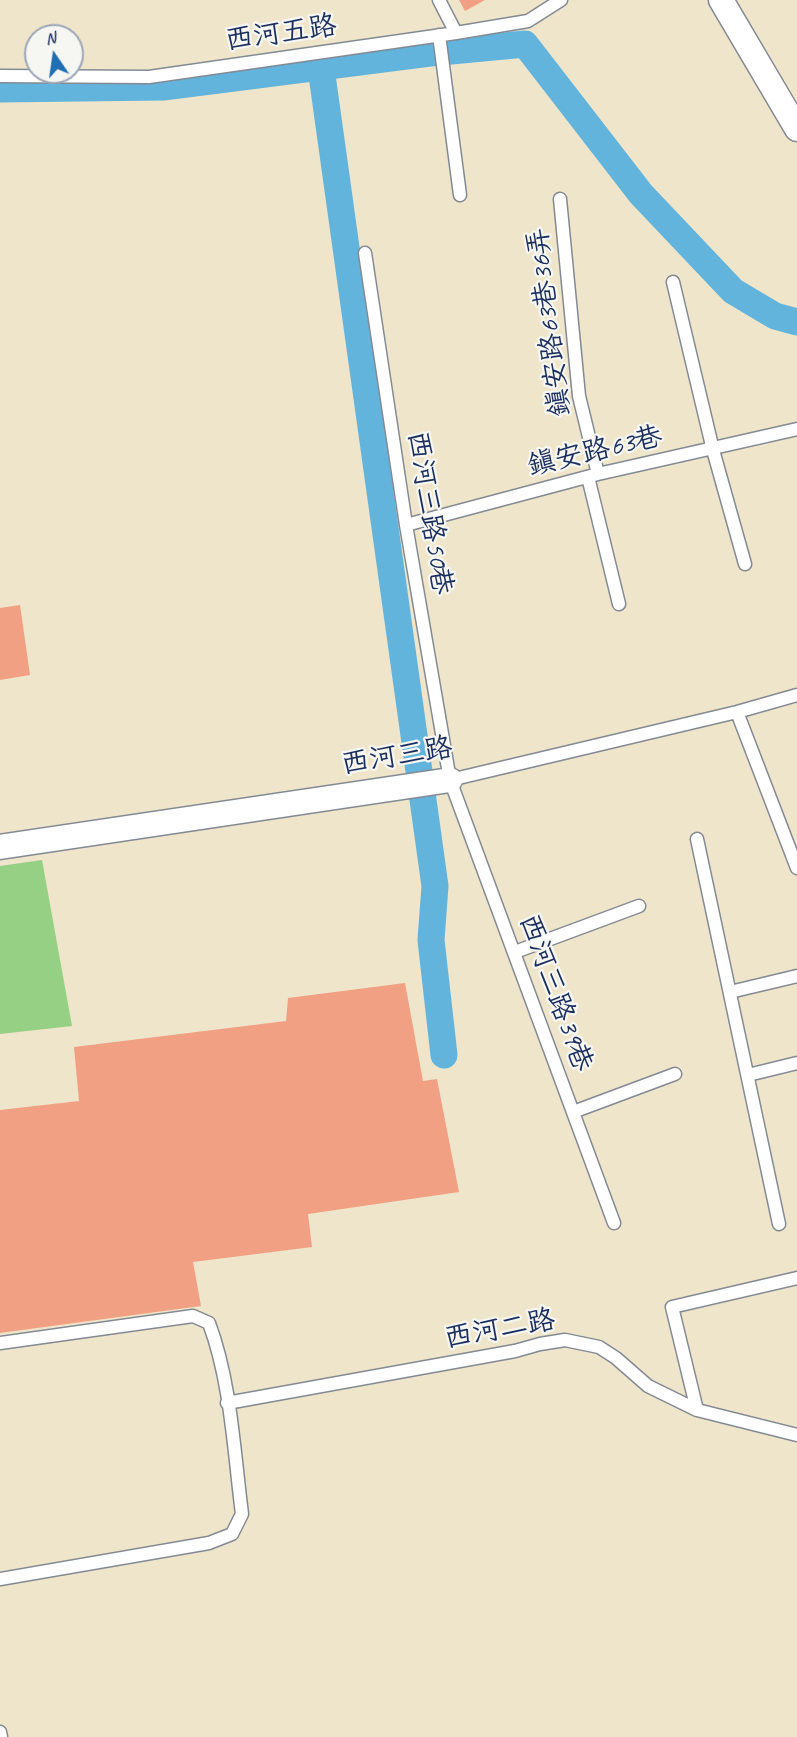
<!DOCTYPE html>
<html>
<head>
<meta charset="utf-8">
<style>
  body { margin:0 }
  #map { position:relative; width:797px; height:1737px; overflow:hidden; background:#eee5ca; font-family:Caveat,sans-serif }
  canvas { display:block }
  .north { position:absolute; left:24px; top:24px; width:60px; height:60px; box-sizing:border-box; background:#f6f6f2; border:2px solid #9ea6b7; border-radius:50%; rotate:347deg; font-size:16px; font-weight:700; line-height:24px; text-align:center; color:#1b2f5e }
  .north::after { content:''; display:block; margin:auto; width:21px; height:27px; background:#1f6fb2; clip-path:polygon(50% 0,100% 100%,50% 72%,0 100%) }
</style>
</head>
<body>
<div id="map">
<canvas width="797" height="1737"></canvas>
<div class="north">N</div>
</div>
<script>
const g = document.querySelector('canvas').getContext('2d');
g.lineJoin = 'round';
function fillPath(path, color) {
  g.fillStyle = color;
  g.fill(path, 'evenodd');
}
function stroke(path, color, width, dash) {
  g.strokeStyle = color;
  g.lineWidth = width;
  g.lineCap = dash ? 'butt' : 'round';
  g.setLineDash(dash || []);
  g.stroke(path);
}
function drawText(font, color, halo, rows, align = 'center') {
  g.font = font + ' Caveat,"LXGW WenKai TC",sans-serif';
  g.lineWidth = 4.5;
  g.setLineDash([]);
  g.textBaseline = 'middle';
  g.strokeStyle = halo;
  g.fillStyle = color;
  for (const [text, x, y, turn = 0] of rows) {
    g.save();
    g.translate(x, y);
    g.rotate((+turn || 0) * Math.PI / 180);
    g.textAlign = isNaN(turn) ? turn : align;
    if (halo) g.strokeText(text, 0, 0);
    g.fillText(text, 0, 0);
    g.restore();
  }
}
fillPath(new Path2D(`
  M42 860 72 1026 0 1034V866Z`), '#96d084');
stroke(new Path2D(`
  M321 68 435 886 431 940 444 1055
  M0 89 163 87 430 53 525 44 641 194 733 291 775 316 797 322`), '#62b4dd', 27);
fillPath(new Path2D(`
  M459 0H485L465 11Z
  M20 605 30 675 0 680V608Z
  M405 983 423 1081 437 1079 459 1192 308 1214 312 1247 193 1262 201 1306 0 1333V1110L79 1101 74 1047 286 1021 288 998Z`), '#f1a084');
const lane = new Path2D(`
  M439 0 456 33
  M439 35 460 195
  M0 76 149 77 456 33 528 21 561 0
  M560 199 579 396 598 474
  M365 253 406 525 450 780 614 1223
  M673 282 713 450 745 564
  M588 477 619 604
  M406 525 598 474 797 429
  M737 712 797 868
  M450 780 737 712 797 695
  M697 839 779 1224
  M515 952 639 906
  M730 992 797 976
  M748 1075 797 1063
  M573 1112 675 1074
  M0 1343 193 1316 209 1323C231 1382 234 1452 242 1514L232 1534 209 1543 0 1579
  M227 1403 515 1351 540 1344 565 1340 599 1347 616 1358 648 1386 697 1410 797 1435
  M697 1410 672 1307 797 1278
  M0 1732 1 1737`);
const street = new Path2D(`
  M721 0 797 129
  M0 847 450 780`);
stroke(lane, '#848a94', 15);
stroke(street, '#848a94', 27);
stroke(lane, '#fff', 12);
stroke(street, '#fff', 24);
drawText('28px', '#1b2f5e', '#f6f6f2', [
  ["西河五路",281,34,-8],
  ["鎮安路63巷36弄",550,322,-97],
  ["鎮安路63巷",595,452,-13],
  ["西河三路50巷",429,513,81],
  ["西河三路",397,757,-9],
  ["西河三路39巷",555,993,70],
  ["西河二路",500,1330,-10]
]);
</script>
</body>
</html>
